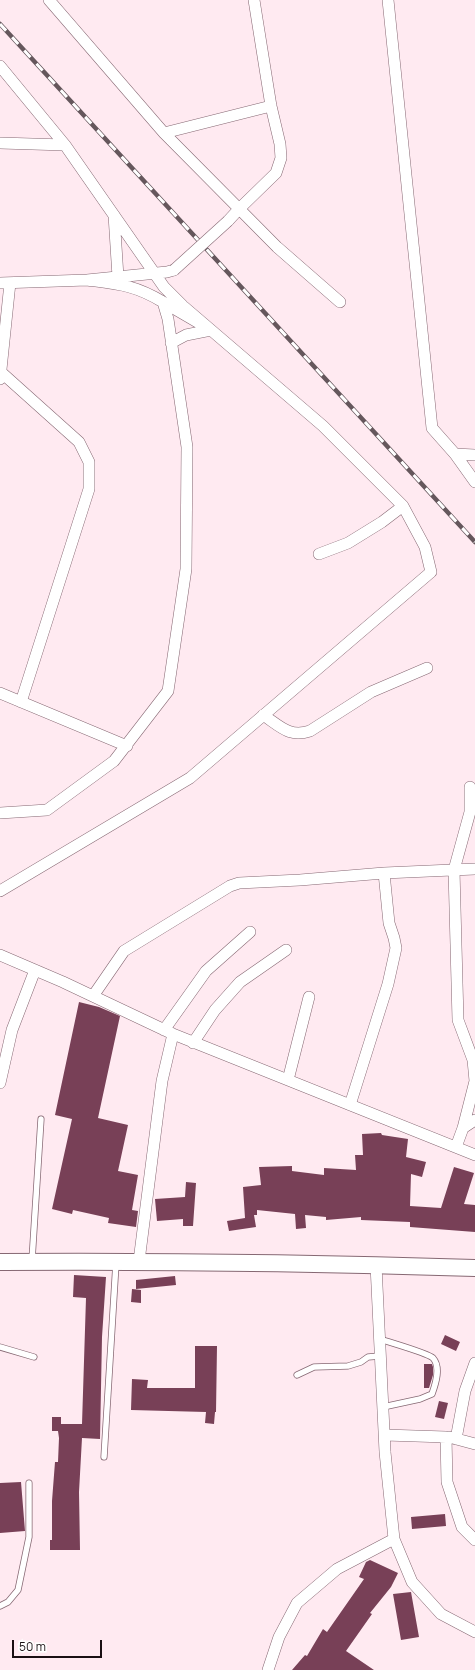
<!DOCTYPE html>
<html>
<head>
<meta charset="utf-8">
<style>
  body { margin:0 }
  #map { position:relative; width:475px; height:1670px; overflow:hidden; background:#ffeaf1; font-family:Manrope,sans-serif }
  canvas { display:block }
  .scale { position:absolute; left:12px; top:1640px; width:90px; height:18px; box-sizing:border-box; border:2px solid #1a0f13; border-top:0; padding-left:5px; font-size:12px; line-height:14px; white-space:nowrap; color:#1a0f13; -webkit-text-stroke:3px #fff; paint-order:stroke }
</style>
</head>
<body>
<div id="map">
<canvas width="475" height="1670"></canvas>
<div class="scale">50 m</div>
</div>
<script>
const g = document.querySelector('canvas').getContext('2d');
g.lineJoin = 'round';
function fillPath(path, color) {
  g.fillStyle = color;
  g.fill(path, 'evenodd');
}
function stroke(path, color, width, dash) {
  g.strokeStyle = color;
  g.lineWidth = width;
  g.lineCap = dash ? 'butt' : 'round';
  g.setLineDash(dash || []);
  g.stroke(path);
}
fillPath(new Path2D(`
  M79 1002 99 1007 120 1016 98 1118 128 1125 118 1171 138 1175 132 1210 138 1211 136 1227 108 1223 109 1218 73 1210 72 1214 52 1209 72 1119 55 1115Z
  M381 1133 382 1135 408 1139 406 1157 426 1162 422 1177 411 1174 410 1206 441 1208 454 1167 474 1173 464 1204 475 1205V1232L410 1227V1222L361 1220V1217L326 1220V1217L305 1215 306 1228 296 1229 295 1214 257 1210V1215H254L256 1227 229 1231 227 1221 245 1218 243 1187 261 1185 259 1167 292 1166V1171L324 1175V1168L356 1170 355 1155H363L362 1134Z
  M186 1182 196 1183 193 1226H183V1219L157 1221 155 1199 185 1197Z
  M74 1275 106 1277 102 1337 100 1439 82 1438 79 1492 80 1550H50V1540H52V1501L55 1462H58L59 1438 58 1431H52V1417H61V1424H82L86 1298 73 1297Z
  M175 1276 176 1285 136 1289V1280Z
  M132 1289 141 1290V1303L131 1302Z
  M445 1335 460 1342 456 1351 441 1344Z
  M195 1346H217L216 1412H215L214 1424 205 1423 206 1412 131 1410 132 1379 148 1380 147 1388H195Z
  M424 1364H432L433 1367V1375L429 1388H424Z
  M439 1401 448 1403 444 1419 435 1417Z
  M21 1482 25 1531 0 1533V1483Z
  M445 1514 446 1526 412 1529 411 1517Z
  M370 1560 398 1573 391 1587 370 1613 372 1614 346 1651 374 1670H292L305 1655 307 1656 323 1629 327 1632 364 1579 359 1577 366 1562Z
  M411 1592 419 1637 401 1640 393 1594Z`), '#784057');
const service = new Path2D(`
  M32 1260 41 1119
  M380 1339C388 1342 428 1353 433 1358 441 1367 436 1383 432 1394L420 1399 383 1407
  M0 1347 34 1357
  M297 1375 314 1367 348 1366 361 1362 368 1357 380 1356
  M104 1457 116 1263
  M0 1606 8 1602 18 1590 29 1537V1483`);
const minor = new Path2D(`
  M49 0 164 133 277 247 340 302
  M388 0 432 428 455 454 475 482
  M0 66 65 145 164 287 183 306 211 330 163 302
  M164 133 271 106
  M0 143 65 145
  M114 215 118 277
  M228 221 239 209 276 173 281 158 280 144 271 106 254 0
  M0 283 87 280 167 272 174 270
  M2 373 79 442 89 462V489L21 702
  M0 379 10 283
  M455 454 475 455
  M319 554 348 543 382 522 403 506
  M0 693 127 746
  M263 715C280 726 289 738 310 731L371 692 427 668
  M0 813 47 810 114 761 168 691 186 569 187 447 168 319 163 302C135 285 118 284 87 280
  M0 891 190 778 431 572 425 547 403 506 323 426 211 330 186 335 171 343
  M0 955 63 982 173 1034 475 1155
  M93 996 124 951 230 886 239 883 300 880 384 873 475 869
  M164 1030 206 971 250 932
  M193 1043 215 1010 240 982 286 950
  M288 1080 309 997
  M0 1083 12 1030 35 970
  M350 1105 388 984 396 948 394 938 389 923 384 873
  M463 1128 475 1120
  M456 1147 463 1128 475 1081 473 1060 458 1020 454 870 470 812V787
  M139 1261 162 1081 173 1034
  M376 1265 385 1452 394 1539 412 1582 441 1614 475 1632
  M385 1435 446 1437 447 1482 462 1527 475 1540
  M449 1437 475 1444
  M456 1439 465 1391 475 1363
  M268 1670 279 1637 297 1603 337 1569 394 1539`);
const secondary = new Path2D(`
  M0 1262C158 1261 317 1263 475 1268`);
stroke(service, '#866873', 7);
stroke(minor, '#866873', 12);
stroke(secondary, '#866873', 18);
stroke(service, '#fff', 5.5);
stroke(minor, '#fff', 11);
stroke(secondary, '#fff', 16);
const rail = new Path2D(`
  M0 24 475 542`);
stroke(rail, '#65575c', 4.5);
stroke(rail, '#fff', 3, [9]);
const minorBridge = new Path2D(`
  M174 270 228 221`);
stroke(minorBridge, '#866873', 12, []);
stroke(minorBridge, '#fff', 11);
</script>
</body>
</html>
